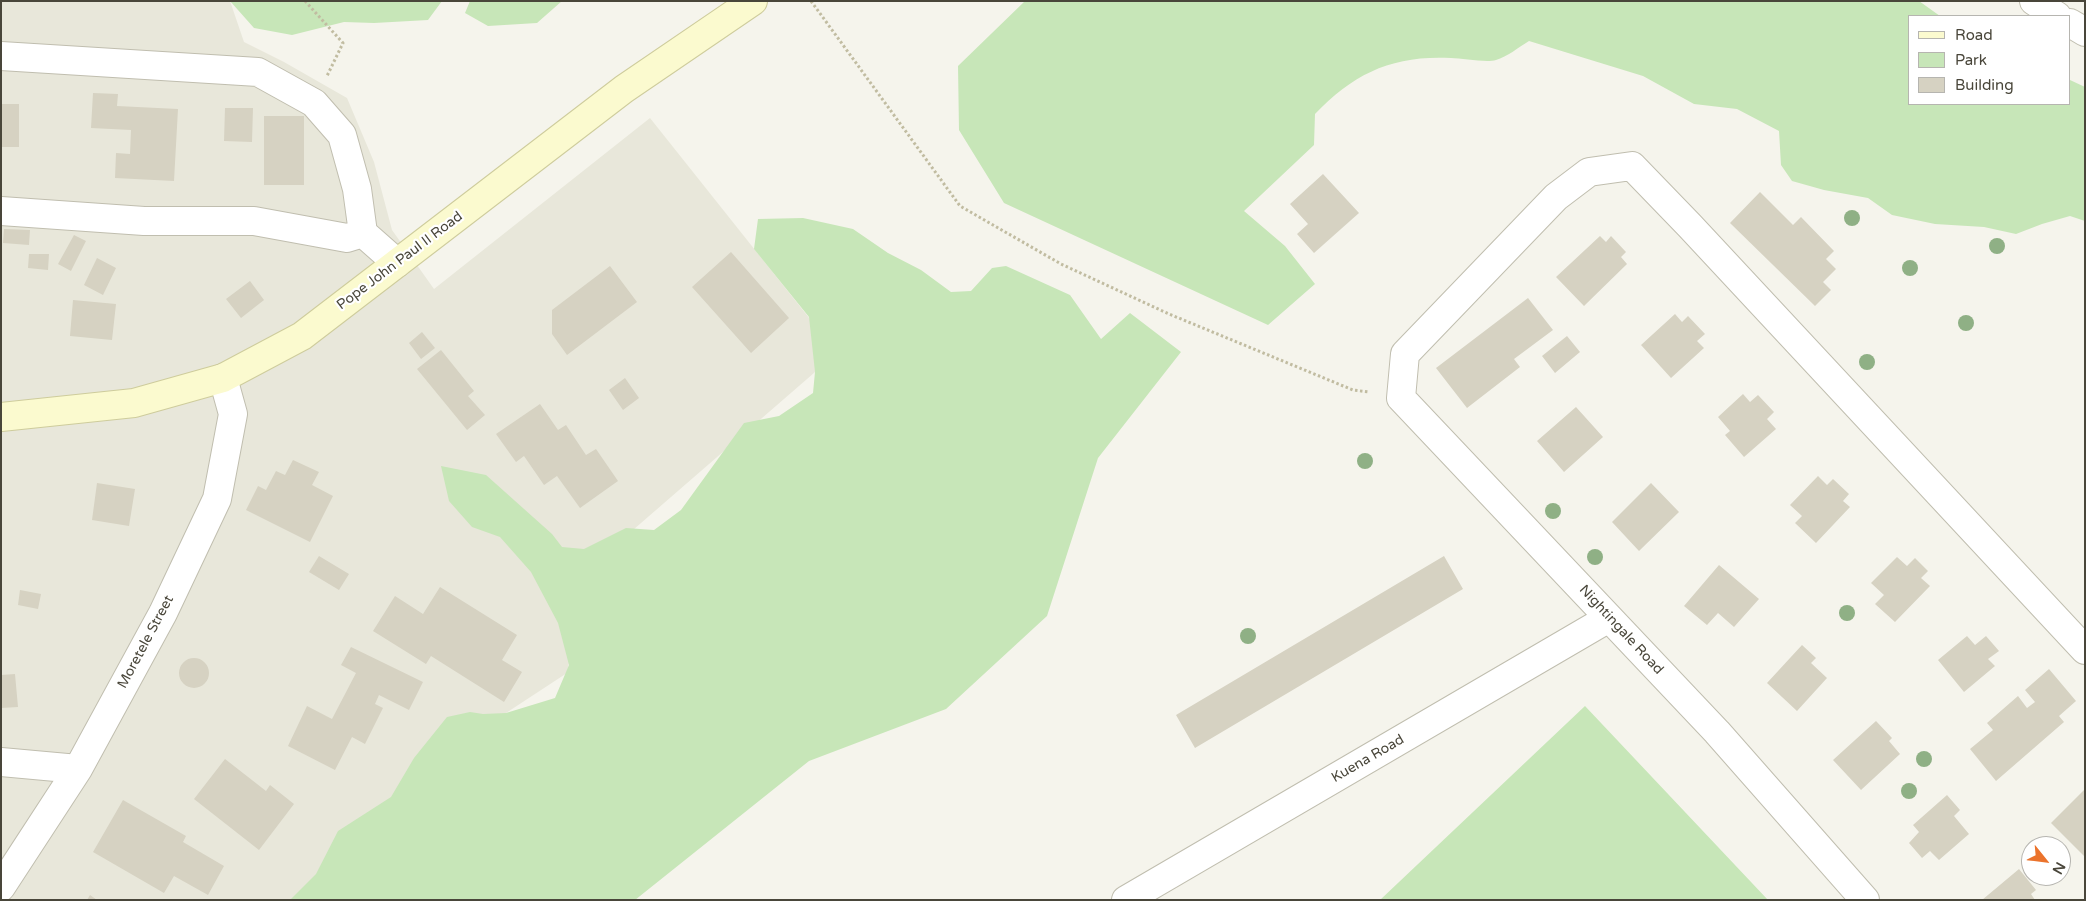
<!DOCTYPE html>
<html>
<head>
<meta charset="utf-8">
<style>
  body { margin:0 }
  #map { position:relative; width:2086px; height:901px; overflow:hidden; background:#f5f4ec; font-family:"Varela Round",sans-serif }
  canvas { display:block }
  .frame { position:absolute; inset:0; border:2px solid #49463a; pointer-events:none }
  .legend { position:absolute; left:1908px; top:15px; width:162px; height:90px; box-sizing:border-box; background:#fff; border:1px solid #b6b5b0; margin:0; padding:6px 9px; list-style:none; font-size:15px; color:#49463a }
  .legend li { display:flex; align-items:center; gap:10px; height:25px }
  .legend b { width:25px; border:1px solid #b6b5b0 }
  .north { position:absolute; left:2021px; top:836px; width:50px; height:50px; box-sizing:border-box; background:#fff; border:1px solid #b6b5b0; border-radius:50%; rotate:119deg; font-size:14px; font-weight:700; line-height:20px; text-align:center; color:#49463a }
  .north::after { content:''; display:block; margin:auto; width:18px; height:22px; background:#eb732c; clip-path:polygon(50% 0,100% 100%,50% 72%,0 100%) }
</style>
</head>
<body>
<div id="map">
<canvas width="2086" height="901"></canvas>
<div class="frame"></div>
<ul class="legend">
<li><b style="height:6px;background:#fbfacf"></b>Road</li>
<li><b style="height:14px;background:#c7e6b8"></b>Park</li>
<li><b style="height:14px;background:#d6d2c2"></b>Building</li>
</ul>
<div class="north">N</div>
</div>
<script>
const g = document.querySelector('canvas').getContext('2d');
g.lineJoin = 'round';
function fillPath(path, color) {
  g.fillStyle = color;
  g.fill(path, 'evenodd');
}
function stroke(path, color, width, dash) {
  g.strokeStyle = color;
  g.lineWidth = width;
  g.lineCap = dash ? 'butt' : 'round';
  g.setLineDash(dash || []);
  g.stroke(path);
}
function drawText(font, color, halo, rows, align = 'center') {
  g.font = font + ' "Varela Round",sans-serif';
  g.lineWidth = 4.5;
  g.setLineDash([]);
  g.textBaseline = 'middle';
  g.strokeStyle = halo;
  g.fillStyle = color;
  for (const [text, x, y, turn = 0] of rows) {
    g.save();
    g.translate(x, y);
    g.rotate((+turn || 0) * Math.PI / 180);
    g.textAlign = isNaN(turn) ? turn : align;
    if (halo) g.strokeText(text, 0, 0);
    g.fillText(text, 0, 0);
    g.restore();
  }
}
fillPath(new Path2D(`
  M1 1H230L244 42 284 62 347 98 374 162 392 230 434 289 650 118 837 353 588 569 567 673 506 713 317 900H1Z`), '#e8e7da');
fillPath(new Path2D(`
  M230 1H442L428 20 374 23 344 22 292 35 254 28Z
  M470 1H562L537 23 488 26 465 13Z
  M1025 1H1919L1940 16H1910V104H2070V80L2085 87V221L2070 216 2042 224 2016 234 1984 227 1935 224 1892 215 1868 198 1824 190 1792 181 1781 165 1779 131 1737 109 1694 104 1643 76 1529 41C1519 47 1507 57 1496 60 1486 63 1462 58 1451 58 1393 55 1354 73 1315 114L1314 145 1244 211 1285 246 1315 284 1268 325 1004 203 959 130 958 66Z
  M803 218 853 229 888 253 921 270 951 292 971 291 992 268 1006 266 1070 295 1101 339 1130 313 1181 352 1098 458 1047 616 946 709 809 761 635 900H290L316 874 338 831 391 797 414 758 447 717 470 712 483 714 506 713 555 698 569 665 558 623 531 572 500 537 472 527 449 501 441 466 486 475 552 534 562 547 584 549 626 528 654 530 681 510 744 423 779 416 813 393 815 372 809 317 754 249 758 219Z
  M1585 706 1768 900H1380Z`), '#c7e6b8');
fillPath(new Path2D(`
  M93 93 118 94 117 106 178 109 174 181 115 178 116 153 130 154 131 130 91 128Z
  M1 104H19V147H1Z
  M225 108H253L252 142 224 141Z
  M264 116H304V185H264Z
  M1323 174 1359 213 1314 253 1297 234 1308 224 1290 204Z
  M1760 192 1793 225 1801 217 1834 251 1826 259 1836 269 1823 282 1831 290 1815 306 1730 223Z
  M4 229 30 230 29 245 3 243Z
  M74 235 86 241 71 271 58 264Z
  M1600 236 1606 242 1611 236 1626 252 1621 257 1627 264 1584 306 1556 277Z
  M731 252 789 318 751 353 692 287Z
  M29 254H49L48 270 28 268Z
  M97 258 116 268 103 295 84 285Z
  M610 266 637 302 567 355 552 334V310Z
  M250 281 264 300 241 318 226 299Z
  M1528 298 1553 330 1514 359 1520 367 1467 408 1436 368Z
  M73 300 116 304 112 340 70 336Z
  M1675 314 1682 322 1688 316 1705 334 1697 341 1704 348 1671 378 1641 345Z
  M422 332 435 348 421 359 409 343Z
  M1567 336 1580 352 1555 373 1542 356Z
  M441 350 474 391 468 396 485 415 467 430 417 369Z
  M625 378 639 398 623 410 609 390Z
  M1743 394 1750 402 1758 395 1774 412 1767 419 1776 429 1744 457 1725 435 1730 431 1718 417Z
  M540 404 558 430 566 425 586 455 596 449 618 481 580 508 557 476 544 485 524 456 516 462 496 434Z
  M1576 407 1603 437 1564 472 1537 441Z
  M293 460 319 472 312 485 333 496 310 542 246 510 258 486 266 490 276 471 285 475Z
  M1818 476 1827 485 1833 479 1849 494 1843 501 1850 507 1816 543 1795 523 1802 516 1790 505Z
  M97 483 135 489 129 526 92 520Z
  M1651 483 1679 512 1639 551 1612 522Z
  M319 556 349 574 339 590 309 572Z
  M1444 556 1463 589 1195 748 1176 715Z
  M1897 557 1907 566 1915 558 1928 571 1921 578 1930 586 1895 622 1875 604 1884 595 1871 583Z
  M1719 565 1759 599 1734 627 1718 613 1707 625 1684 606Z
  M440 587 517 635 502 660 522 672 504 702 431 656 426 664 373 631 395 596 423 614Z
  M20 590 41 594 38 609 18 605Z
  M1967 636 1975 645 1986 636 1999 651 1988 659 1995 666 1964 692 1938 660Z
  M1802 645 1816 658 1811 663 1827 678 1797 711 1767 683Z
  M351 647 423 682 409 710 379 695 375 704 383 708 365 744 352 737 335 770 288 746 307 706 332 719 356 673 341 665Z
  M179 673a15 15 0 1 1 30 0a15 15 0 1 1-30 0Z
  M2049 669 2076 701 2059 716 2064 722 1996 781 1970 749 1993 730 1987 723 2018 696 2027 708 2035 702 2025 690Z
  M15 674 18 707 1 708V675Z
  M1876 721 1892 738 1889 741 1900 754 1861 790 1833 760Z
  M225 759 266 791 270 785 294 804 259 850 194 799Z
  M2085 789V857L2051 823Z
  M1947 795 1960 810 1954 816 1969 834 1939 860 1930 851 1922 858 1909 843 1919 832 1913 825Z
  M123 800 186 836 183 842 224 866 208 895 174 876 164 893 93 852Z
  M2019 869 2036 890 2031 894 2035 900H1982Z
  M90 895 97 900H87Z`), '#d6d2c2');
const minor = new Path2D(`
  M2034 1 2057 16
  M2070 23 2085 32
  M1 56 258 72 314 103 342 135 357 189 363 233
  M1 211 144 221H254L347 238 363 233 397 263
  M1 762 78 769
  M1 887 78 769 163 613 217 499 233 414 223 378
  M1126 900 1609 618
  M1865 900 1717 732 1401 398 1405 354 1556 197 1589 172 1632 166 1690 226 2085 650`);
const secondary = new Path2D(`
  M1 417 134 403 223 378 302 336 624 89 753 1`);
stroke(minor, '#c0beaf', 30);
stroke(secondary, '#cecc9c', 30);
stroke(new Path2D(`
  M305 1 343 43 327 76
  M811 1 960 206 1061 264 1169 314 1353 390 1369 392`), '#c1bca1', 3, [2.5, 2.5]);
stroke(minor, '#fff', 28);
stroke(secondary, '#fbfacf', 28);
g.fillStyle = '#8fb085';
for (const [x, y] of [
  [1852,218],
  [1997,246],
  [1910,268],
  [1966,323],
  [1867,362],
  [1365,461],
  [1553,511],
  [1595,557],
  [1847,613],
  [1248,636],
  [1924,759],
  [1909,791]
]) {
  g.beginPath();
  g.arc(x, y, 8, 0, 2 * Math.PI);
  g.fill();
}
drawText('14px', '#49463a', '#fff', [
  ["Pope John Paul II Road",400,261,-37],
  ["Nightingale Road",1621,630,47],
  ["Moretele Street",146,642,-62],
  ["Kuena Road",1368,759,-30]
]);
</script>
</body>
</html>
